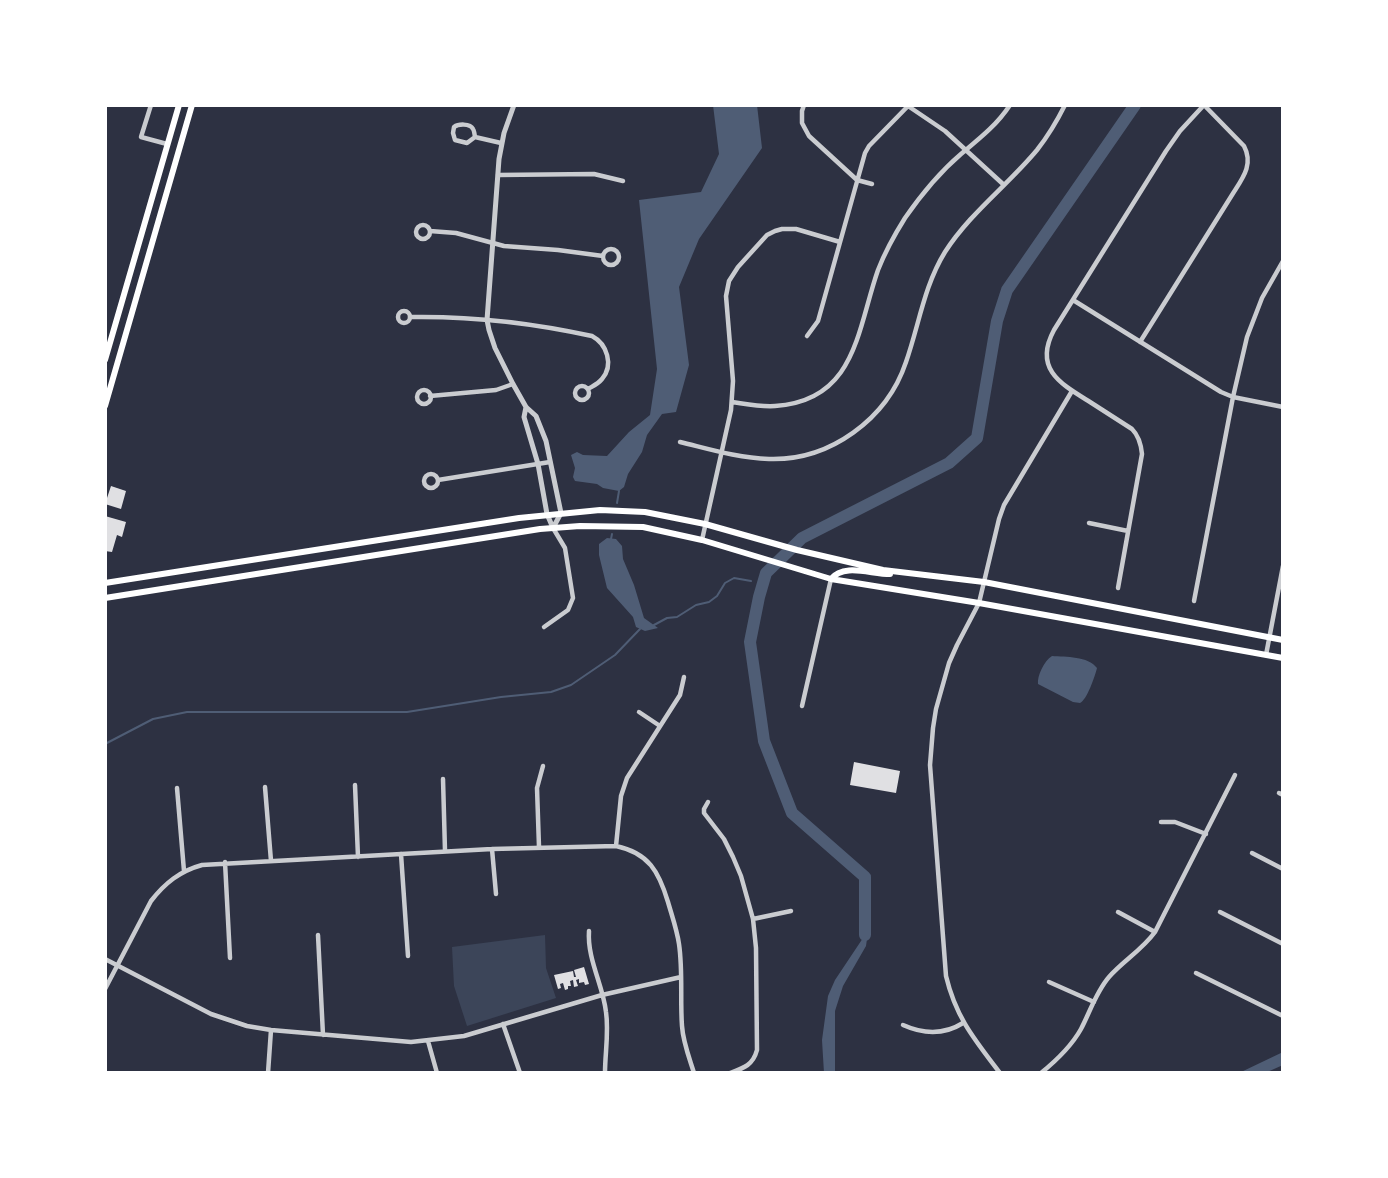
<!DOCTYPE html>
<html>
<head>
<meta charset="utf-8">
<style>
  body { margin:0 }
  #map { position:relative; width:1388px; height:1178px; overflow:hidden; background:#2d3142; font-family:"Titillium Web",sans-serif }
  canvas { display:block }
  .frame { position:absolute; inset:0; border:107px solid #fff; pointer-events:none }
</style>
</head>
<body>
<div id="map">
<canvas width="1388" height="1178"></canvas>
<div class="frame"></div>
</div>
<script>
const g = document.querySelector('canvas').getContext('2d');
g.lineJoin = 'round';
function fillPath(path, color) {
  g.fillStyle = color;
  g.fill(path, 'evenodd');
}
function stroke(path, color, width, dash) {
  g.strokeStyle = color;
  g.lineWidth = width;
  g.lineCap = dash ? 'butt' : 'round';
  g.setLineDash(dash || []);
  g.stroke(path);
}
fillPath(new Path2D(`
  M545 935 546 968 556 998 467 1026 454 986 452 947Z`), '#3c4559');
fillPath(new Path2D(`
  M713 105H757L762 148 699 239 679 287 689 365 676 412 662 414 647 435 642 452 628 474 624 487 619 491 603 488 597 484 575 481 573 477 575 468 571 455 577 452 583 455 607 456 629 432 650 415 657 369 639 200 701 192 719 154Z
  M607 538 616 539 622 546 623 559 634 585 644 618 658 628 645 631 636 627 633 617 607 588 599 555V544Z
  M1052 656C1066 657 1088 656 1097 668 1095 676 1087 700 1080 703 1078 703 1075 702 1073 702L1038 684C1037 676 1044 661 1052 656Z
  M865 935 867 939 866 946 843 986 835 1011V1073H824L822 1040 828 996 835 980Z
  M1283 1052V1065L1265 1073H1239Z`), '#4f5d75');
stroke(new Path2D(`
  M617 503 619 491
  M611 539 612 534
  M654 625 667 618 677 617 696 605 709 602 717 596 725 583 734 578 751 581
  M105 744 153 719 187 712H407L501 697 551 692 571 685 615 655 640 629`), '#4f5d75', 2);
stroke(new Path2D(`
  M865 935V877L792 813 764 741 750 642 759 597 766 573 802 538 949 463 977 438 997 321 1007 290 1135 105`), '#4f5d75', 12);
fillPath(new Path2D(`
  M111 486 126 491 121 509 105 504Z
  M105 516 126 522 122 537 117 535 112 552 105 551Z
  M854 762 900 771 896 793 850 785Z
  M584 967 589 984 585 985 584 982 579 983V979L576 980 578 986 574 987 573 980 570 981 571 986H568V989L565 990 563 983 560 984 561 988 558 989 554 975 573 971 574 977H576L574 970Z`), '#e0e0e3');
stroke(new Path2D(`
  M151 105 141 137 167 144
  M804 105 802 111V123L809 136 857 180 872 184
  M908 106 945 131 1004 185
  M475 137C475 137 474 129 473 129 470 123 458 124 454 127L453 133 455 140 467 143 475 137 501 143
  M498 175 594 174 623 181
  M416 232a7 7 0 1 1 14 0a7 7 0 1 1-14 0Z
  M430 231 456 233 504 246 558 250 603 256
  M603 257a8 8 0 1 1 16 0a8 8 0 1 1-16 0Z
  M1073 300 1221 392 1233 397 1283 407
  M398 317a6 6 0 1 1 12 0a6 6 0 1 1-12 0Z
  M410 317C471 316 533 323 592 336 607 344 614 365 602 379 598 384 593 386 588 389
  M807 336 818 321 865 153 869 146 909 105
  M1140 342 1232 195C1242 179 1254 165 1244 146L1204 105
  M575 393a7 7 0 1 1 14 0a7 7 0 1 1-14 0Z
  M417 397a7 7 0 1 1 14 0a7 7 0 1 1-14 0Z
  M430 396 496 390 513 384
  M732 402C746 404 760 407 775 406 856 401 857 330 878 270 885 252 895 234 905 218 921 195 940 172 961 154 979 139 997 125 1010 105
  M680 442C709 449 738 458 769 459 830 461 887 419 906 362 919 325 924 286 945 252 970 213 1008 185 1037 150 1048 136 1057 121 1065 105
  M424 481a7 7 0 1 1 14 0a7 7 0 1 1-14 0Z
  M438 480 550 462
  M1089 523 1128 531
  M702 540 731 410 733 381 726 296 729 281 738 267 767 235 775 231 782 229H796L840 242
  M1118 588 1142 454C1141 444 1139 436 1132 429 1118 420 1104 411 1090 402 1061 384 1033 369 1054 330L1166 151 1180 131 1204 105
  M1194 601 1233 397 1247 337 1262 298 1283 261
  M544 627 568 610 573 598 565 548 553 528
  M1266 655 1283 566
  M802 706 831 579
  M639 712 660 726
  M443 779 445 851
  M355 785 358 857
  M265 787 271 861
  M177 788 184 871
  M1279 793 1283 795
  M708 802 704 809V813L724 839 733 857 741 876 753 919 756 948 757 1050C753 1065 744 1068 730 1073
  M1161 822H1175L1206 834
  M616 846 621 796 627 778 680 695 684 677
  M539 847 537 788 543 766
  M492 849 496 894
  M1252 853 1283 869
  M401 854 408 956
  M225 862 230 958
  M1118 912 1155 932
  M1220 912 1283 944
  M753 919 791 911
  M589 931C587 959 603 985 606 1012 609 1032 605 1053 605 1073
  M318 935 323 1035
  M105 959 211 1014 247 1026 271 1030 411 1042 464 1036 602 995 681 977
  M1196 973 1283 1016
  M1049 982 1094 1002
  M105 989 151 901C165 883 180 871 202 865L492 849 616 846C649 853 659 872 668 902 672 916 677 930 679 944 683 971 680 999 682 1026 683 1042 689 1057 694 1073
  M503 1024 520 1073
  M903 1025C923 1034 944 1035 963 1023
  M428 1041 437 1073
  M268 1073 271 1030
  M1000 1073C975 1040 956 1018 946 976L930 765 933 728 936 709 949 663 957 645 979 603 999 519 1004 505 1072 391
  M1041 1073C1057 1060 1071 1047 1081 1029 1090 1012 1096 992 1109 977 1123 961 1142 950 1155 932L1235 775`), '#caccd0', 4.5);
stroke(new Path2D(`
  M514 105 504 133 499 159 487 320 489 330 495 348 513 384 526 407 536 416 546 441 561 513 553 528
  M526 407 524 417 538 464 547 514 553 528`), '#caccd0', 5);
stroke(new Path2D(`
  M105 360 179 105
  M105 406 192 105
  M831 579C844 563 870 574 890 574
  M105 583 519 518 600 510 645 512 705 524 797 550 883 570 984 582 1283 640
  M105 598 540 529 580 526 643 527 702 540 831 579 979 603 1283 658`), '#fff', 6);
</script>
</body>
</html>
